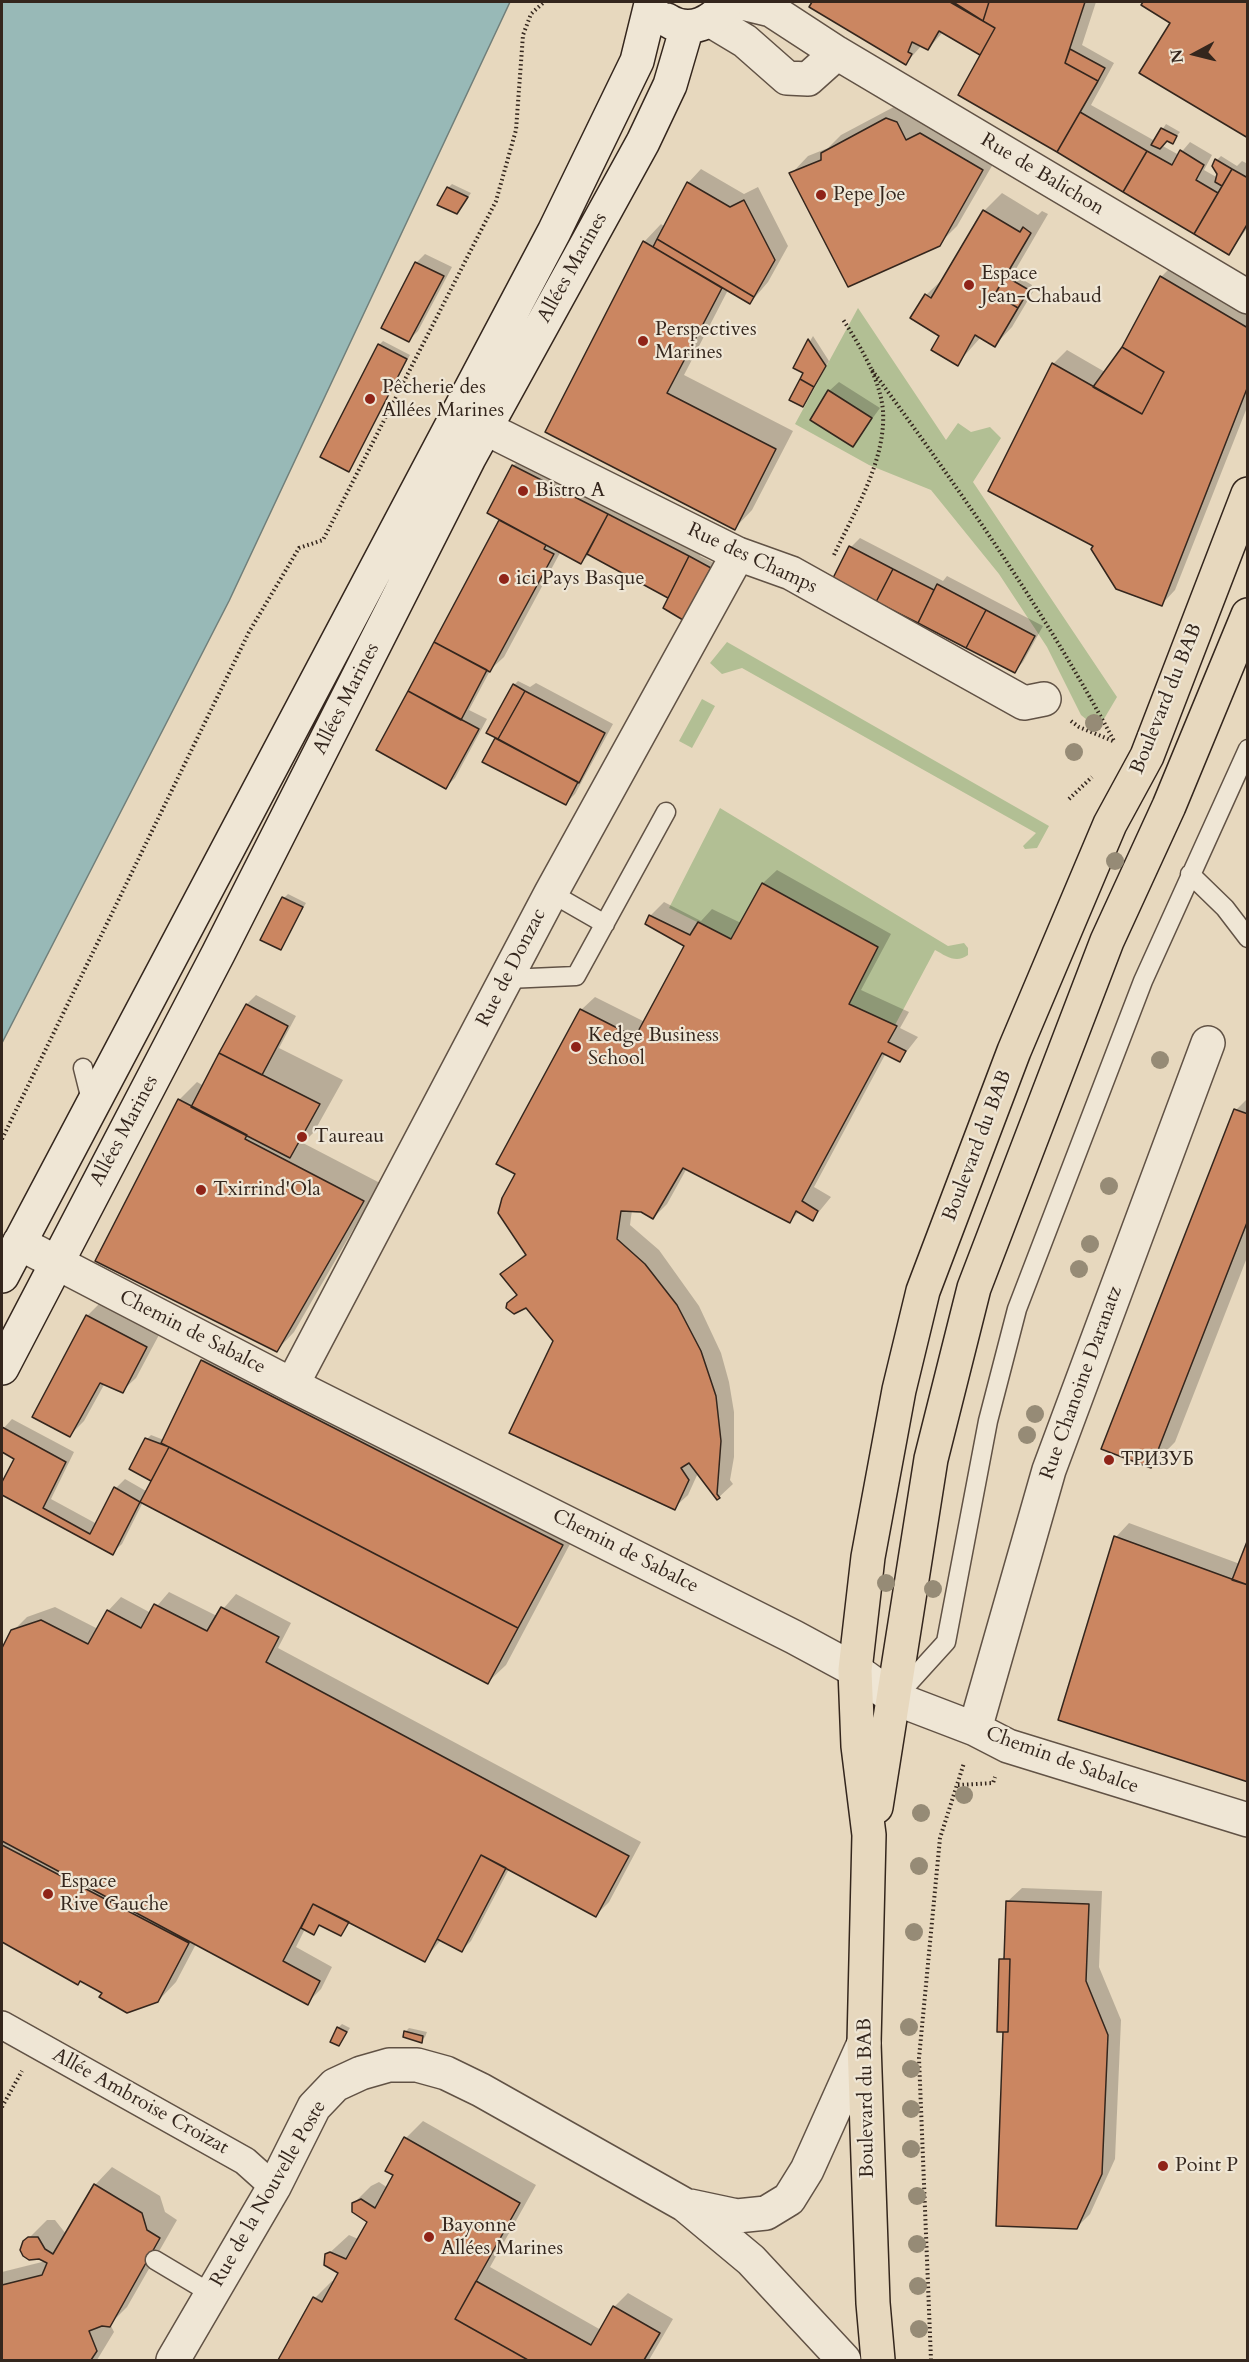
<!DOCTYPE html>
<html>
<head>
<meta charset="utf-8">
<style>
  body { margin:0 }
  #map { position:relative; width:1249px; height:2362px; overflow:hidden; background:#e7d8be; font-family:Cardo,serif }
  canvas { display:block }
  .frame { position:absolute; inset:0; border:3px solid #34261d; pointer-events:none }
  .north { position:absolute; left:1165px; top:24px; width:60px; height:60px; -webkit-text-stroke:4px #efe6d5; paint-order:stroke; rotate:263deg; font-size:16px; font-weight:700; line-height:24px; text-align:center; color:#34261d }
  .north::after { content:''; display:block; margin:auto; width:21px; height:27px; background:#34261d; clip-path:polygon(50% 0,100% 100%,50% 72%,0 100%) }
</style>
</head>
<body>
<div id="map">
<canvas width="1249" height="2362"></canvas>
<div class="frame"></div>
<div class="north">N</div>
</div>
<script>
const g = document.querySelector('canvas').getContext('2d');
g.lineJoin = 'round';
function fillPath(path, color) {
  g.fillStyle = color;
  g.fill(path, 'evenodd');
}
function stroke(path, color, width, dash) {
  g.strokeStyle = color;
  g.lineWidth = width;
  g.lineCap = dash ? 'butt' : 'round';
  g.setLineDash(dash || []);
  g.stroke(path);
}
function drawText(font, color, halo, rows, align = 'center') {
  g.font = font + ' Cardo,serif';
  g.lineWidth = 4.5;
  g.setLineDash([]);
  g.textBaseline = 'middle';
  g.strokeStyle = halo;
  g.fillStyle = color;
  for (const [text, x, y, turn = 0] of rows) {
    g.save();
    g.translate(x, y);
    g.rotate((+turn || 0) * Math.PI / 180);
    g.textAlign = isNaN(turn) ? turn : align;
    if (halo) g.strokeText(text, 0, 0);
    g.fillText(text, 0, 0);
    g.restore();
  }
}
fillPath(new Path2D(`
  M858 308 946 440 958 423 971 432 990 427 1001 438 973 482 1117 697 1098 729 1081 715 1047 647 999 574 931 490 869 465 795 424Z
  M727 642 1049 826 1037 848 1025 849 1023 846 1036 833 742 668 722 674 710 663Z
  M702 699 715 706 692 748 679 741Z
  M720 808 948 946 964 943 968 948V955C956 964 946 956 935 950L895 1025 849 1004 878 947 762 883 731 939 669 908Z`), '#b2bf94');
const water = new Path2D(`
  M2 2H510L229 601 2 1043Z`);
fillPath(water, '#98b9b7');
stroke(water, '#707e79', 1.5);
fillPath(new Path2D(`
  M814 2H1096L1082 45 1114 63 1091 105 1155 141 1166 124 1180 132 1172 142 1167 140 1161 145 1179 155 1190 142 1212 155 1204 170 1218 178 1217 160 1221 156 1237 166 1242 161 1248 164V227L1229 253 982 54 943 32 928 49 922 45 906 63 811 6Z
  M1145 2H1248V136L1172 22 1143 5Z
  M905 101 914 104 924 124 939 116 1000 152 957 226 939 244 791 174 808 156 828 148 841 135Z
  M701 169 744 194 758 187 788 246 768 282 750 303 728 290 684 375 793 431 752 510 735 528 547 431 644 242 661 224 665 227 688 183ZM648 243 660 250 648 246Z
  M452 184 471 193 457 213 448 188Z
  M1002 193 1038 215 1042 211 1048 214 1013 274 1032 285 1031 288 1034 290 1012 327 995 345 981 337 957 364 941 335 926 295 944 278 984 211Z
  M425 254 452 267 418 331 409 340 416 263Z
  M1175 263 1248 306V405L1175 590 1162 604 1095 545 1053 364 1067 350 1105 372 1123 347 1161 277Z
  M813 336 829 361 803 405 805 372 795 367Z
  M383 341 410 355 349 470 379 345Z
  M839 382 880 408 853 445 829 391Z
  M527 452 712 532 700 556 714 563 687 614 673 592 590 554 581 562 561 551 504 657 491 669 469 710 487 719 455 778 446 787 378 750 501 519 513 466Z
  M860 538 943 581 947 576 1043 626 1023 662 1014 672 834 579 851 547Z
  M518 681 530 687 536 683 613 724 575 794 566 803 496 739 514 685Z
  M777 870 891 934 861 990 909 1012 900 1028 918 1037 900 1060 886 1053 814 1187 831 1197 813 1219 800 1211 789 1222 687 1168 667 1204 653 1218 641 1210H632L630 1225 659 1250 699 1306 721 1353 729 1382 734 1412V1457L730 1480 733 1484 718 1498 698 1473 688 1495 674 1508 555 1340 527 1306 509 1303 518 1294 502 1274 526 1253 517 1174 581 1010 595 997 645 1022 686 945 650 916 664 902 701 921 712 909 741 923 763 883Z
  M288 894 306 903 281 948 284 898Z
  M256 995 296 1016 279 1048 343 1080 314 1132 303 1143 380 1183 294 1332 277 1350 179 1100 197 1082 204 1086 247 1004Z
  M1248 1098V1255L1175 1442 1151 1467 1236 1110Z
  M101 1302 160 1333 136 1378 122 1391 105 1383 84 1421 70 1435 87 1316Z
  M220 1344 579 1527 506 1665 488 1682 143 1502 122 1544 112 1553 2 1493V1485L16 1458 2 1450V1430L12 1419 74 1452 51 1499 97 1524 116 1488 125 1479 146 1491 155 1474 151 1479 147 1439 151 1435 164 1440 202 1361Z
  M1129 1523 1240 1564 1248 1781 1116 1537Z
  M169 1592 217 1616 236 1594 291 1623 278 1648 641 1842 609 1902 596 1915 509 1869 471 1941 462 1950 441 1940 424 1960 350 1921 340 1934 321 1924 314 1933 305 1929 296 1947 332 1967 321 1989 307 2003 196 1944 176 1982 158 2001 104 1993 81 1980 78 1983 2 1941V1651L13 1631 27 1617 55 1607 98 1629 108 1611 121 1597 151 1613Z
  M1022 1888 1102 1891 1099 1967 1121 2020 1115 2159 1090 2214 1076 2228 1007 2031 1001 1960 1005 1955 1008 1901Z
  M342 2024 350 2028 339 2045 338 2028Z
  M409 2028 427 2032 425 2037 421 2041 405 2032Z
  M423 2121 536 2185 490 2267 601 2330 614 2307 628 2293 673 2319 649 2360H280L315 2298 332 2281 335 2282 340 2273 325 2264V2257L349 2235 358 2239 369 2222 353 2204 371 2186 379 2182 388 2188 395 2175 406 2138Z
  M112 2167 160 2196 165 2212 177 2220 127 2307 110 2324 114 2332 97 2360H2V2272L46 2261 29 2238 47 2220H55L66 2234 95 2185Z`), '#0003');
const building = new Path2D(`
  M812 2H950L995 28 980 55 939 31 928 50 912 42 908 52 912 54 906 65 809 7Z
  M953 2H989L983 21Z
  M989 2H1085L1065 63 1098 81 1057 152 958 95 995 28 983 21Z
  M1143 2H1248V138L1139 73 1170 23 1141 5Z
  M1070 49 1105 68 1098 81 1065 63Z
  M1080 112 1147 151 1123 192 1057 152Z
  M886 118 897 122 906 140 920 133 983 170 940 246 848 287 789 173 821 160V153Z
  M1161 128 1177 136 1173 144 1167 141 1160 149 1151 145Z
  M1180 150 1204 165 1196 180 1218 193 1194 234 1123 192 1147 151 1172 165Z
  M1215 159 1232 169 1222 186 1215 182 1217 174 1212 166Z
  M1232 169 1248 178V223L1229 255 1194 234Z
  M687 182 730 207 744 200 775 260 754 297 657 239Z
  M447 187 468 197 457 214 437 205Z
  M983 210 1020 232 1023 227 1031 233 995 294 1018 308 995 347 975 335 958 366 931 350 939 336 910 318 925 294 931 298Z
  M657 239 754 297 750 304 653 247Z
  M643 241 722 288 667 393 776 449 735 530 545 432Z
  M415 262 444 276 409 342 381 328Z
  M1005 276 1029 290 1018 308 995 294Z
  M1160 276 1248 328V386L1162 606 1116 589 1091 549 1093 546 988 491 1052 363 1142 414 1164 372 1122 347Z
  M808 339 826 366 814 387 800 379 803 373 793 368Z
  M378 344 407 359 349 472 320 457Z
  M1122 347 1164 372 1142 414 1093 387Z
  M800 379 814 387 803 407 789 400Z
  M828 390 872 418 853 447 810 420Z
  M512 465 608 514 581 564 487 513Z
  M608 514 689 556 668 598 587 554Z
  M499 520 546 545 544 549 554 554 490 672 434 642Z
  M849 546 893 569 876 602 832 580Z
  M689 556 711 568 683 620 663 608Z
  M893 569 934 590 918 623 876 602Z
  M937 584 986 610 966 648 918 623Z
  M986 610 1035 636 1015 673 966 648Z
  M434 642 487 670 461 720 408 691Z
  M513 684 525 691 498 739 486 733Z
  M408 691 479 729 446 789 376 750Z
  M525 691 605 733 579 783 498 739Z
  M495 738 578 782 566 805 482 762Z
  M762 883 878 947 849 1004 897 1026 888 1042 906 1051 900 1062 882 1053 802 1201 818 1211 813 1221 796 1211 790 1223 683 1168 653 1219 641 1212 621 1211 617 1239 645 1264 677 1305 701 1351 716 1396 721 1441 717 1494 720 1498 717 1500 689 1463 681 1468 689 1480 675 1510 509 1433 553 1341 526 1308 514 1314 506 1308 507 1303 517 1295 500 1274 526 1255 498 1213 502 1198 515 1174 496 1164 580 1009 635 1037 684 946 645 924 649 915 690 935 698 922 731 939Z
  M282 897 303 907 281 950 260 940Z
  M246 1004 288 1026 262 1075 219 1053Z
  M219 1053 320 1104 290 1158 191 1107Z
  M178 1099 247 1135 245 1139 364 1201 277 1352 95 1261Z
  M1234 1109 1248 1114V1220L1151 1468 1101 1449Z
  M86 1315 147 1347 123 1393 100 1383 70 1437 32 1417Z
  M201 1360 563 1545 518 1628 161 1443Z
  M2 1427 66 1462 43 1508 90 1534 114 1487 140 1502 113 1555 2 1495V1482L14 1459 2 1452Z
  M145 1438 169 1447 151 1481 129 1469Z
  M169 1447 518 1628 488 1684 140 1502Z
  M1114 1536 1248 1585V1782L1058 1720Z
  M1248 1539V1585L1232 1580Z
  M154 1604 207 1631 221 1607 279 1637 266 1662 629 1856 596 1917 481 1855 425 1962 313 1904 283 1961 320 1981 308 2005 2 1841V1648L11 1630 41 1620 88 1644 107 1610 141 1628Z
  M2 1845 189 1943 158 2002 127 2013 99 1997 102 1993 80 1981 78 1985 2 1942Z
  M481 1855 506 1868 462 1952 437 1939Z
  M1006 1901 1089 1904 1086 1981 1108 2035 1102 2174 1077 2229 996 2226 1003 2032H1008L1010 1959H1004Z
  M313 1904 349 1922 341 1936 319 1925 314 1935 301 1928Z
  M999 1959H1010L1008 2032H997Z
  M337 2027 347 2032 339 2046 330 2042Z
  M404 2031 423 2036 422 2043 403 2037Z
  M404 2137 520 2203 455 2319 528 2360H278L313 2297 322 2302 338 2273 324 2265 325 2254 330 2252 346 2259 367 2222 352 2212V2203L361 2199 375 2208 393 2175 385 2171Z
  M94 2184 142 2213 147 2230 160 2238 110 2327 102 2326 89 2331 97 2351 91 2360H2V2285L42 2275 47 2263 39 2259 29 2260 23 2256 20 2250 23 2241 28 2237H38L45 2249 53 2254Z
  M476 2281 591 2345 613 2306 660 2333 644 2360H528L455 2319Z`);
fillPath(building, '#cb8661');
stroke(building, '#34261d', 1.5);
const service = new Path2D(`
  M1190 874 1225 908 1248 938
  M551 893 605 924
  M507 979 576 976 666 812
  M83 1068 92 1104
  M896 1697 946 1642 988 1421 1017 1309 1143 981 1248 749
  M155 2260 212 2294`);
const pedestrian = new Path2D(`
  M2 2025 245 2161 274 2187`);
const minor = new Path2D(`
  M738 2 771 10 837 53 1248 297
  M710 20 745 41 787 78 808 79 837 53
  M459 415 738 554 791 573 1024 703 1044 699
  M19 1243 292 1385 794 1637 855 1670 894 1698 975 1729 1008 1746 1248 1820
  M292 1385 551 893 738 554
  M975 1729 1049 1470 1208 1043
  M690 2206 737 2216 766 2213 789 2199 807 2170 864 2043
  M173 2360 274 2187 314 2107 335 2085 361 2073 389 2065H417L446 2073 481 2090 685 2205 751 2260 844 2360`);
const secondary = new Path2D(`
  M667 20C690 35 714 22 727 2
  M2 1276 554 232 637 61 651 4
  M2 1368 218 954 469 458 643 142 670 85 687 27`);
const primary = new Path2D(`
  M876 1807 931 1459 974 1288 1107 941 1169 806 1248 615
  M878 2360 873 2303 864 2043 869 1835 858 1746 855 1670 868 1557 899 1390 923 1291 1014 1051 1110 824 1147 756 1248 494`);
stroke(service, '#615245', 21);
stroke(pedestrian, '#615245', 30);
stroke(minor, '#615245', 36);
stroke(secondary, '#34261d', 36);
stroke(primary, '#34261d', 36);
stroke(new Path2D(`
  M872 370C960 490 1044 610 1114 741
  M834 555C854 512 886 461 883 411 880 378 860 346 842 318
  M1071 721 1079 727 1113 741
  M1069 799 1092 777
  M1248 844V867
  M2 1139 249 632 299 548 323 540 496 201 516 130 523 35 531 14 544 2
  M958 1785 993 1783 995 1777
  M2 2107 22 2071
  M931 2360 919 2058 940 1838 964 1763`), '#34261d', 4, [1.5, 3]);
stroke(service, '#efe6d5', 18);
stroke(pedestrian, '#efe6d5', 27);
stroke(minor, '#efe6d5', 33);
stroke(secondary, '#efe6d5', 33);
stroke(primary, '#e7d8be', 33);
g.fillStyle = '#968b76';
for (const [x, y] of [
  [1094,723],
  [1074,752],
  [1115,861],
  [1160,1060],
  [1109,1186],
  [1090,1244],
  [1079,1269],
  [1035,1414],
  [1027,1435],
  [886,1583],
  [933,1589],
  [964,1795],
  [921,1813],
  [919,1866],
  [914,1932],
  [909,2027],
  [911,2069],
  [911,2109],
  [911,2149],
  [917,2196],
  [917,2244],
  [918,2286],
  [919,2329]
]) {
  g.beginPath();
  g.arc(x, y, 9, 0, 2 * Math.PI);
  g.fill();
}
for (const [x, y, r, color] of [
  [821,195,6,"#8f2418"],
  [969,285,6,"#8f2418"],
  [643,341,6,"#8f2418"],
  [370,399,6,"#8f2418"],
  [523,491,6,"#8f2418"],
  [504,579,6,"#8f2418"],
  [576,1047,6,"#8f2418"],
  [302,1137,6,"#8f2418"],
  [201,1190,6,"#8f2418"],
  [1109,1460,6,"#8f2418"],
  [48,1894,6,"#8f2418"],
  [1163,2166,6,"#8f2418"],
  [429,2237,6,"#8f2418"]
]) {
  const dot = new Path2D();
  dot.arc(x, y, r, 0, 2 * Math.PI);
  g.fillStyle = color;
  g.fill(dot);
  stroke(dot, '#efe6d5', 2);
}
drawText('20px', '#34261d', '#efe6d5', [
  ["Rue de Balichon",1042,175,31],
  ["Allées Marines",573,268,-61],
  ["Rue des Champs",752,559,25],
  ["Allées Marines",347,699,-63],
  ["Boulevard du BAB",1167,699,-68],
  ["Rue de Donzac",512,968,-63],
  ["Allées Marines",125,1131,-62],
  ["Boulevard du BAB",978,1146,-69],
  ["Chemin de Sabalce",192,1333,27],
  ["Rue Chanoine Daranatz",1082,1383,-70],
  ["Chemin de Sabalce",625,1552,27],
  ["Chemin de Sabalce",1062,1761,20],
  ["Boulevard du BAB",867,2098,-91],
  ["Allée Ambroise Croizat",140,2102,29],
  ["Rue de la Nouvelle Poste",269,2194,-60]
]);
drawText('20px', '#34261d', '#efe6d5', [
  ["Pepe Joe",833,195],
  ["Espace",981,274],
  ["Jean-Chabaud",981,297],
  ["Perspectives",655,330],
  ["Marines",655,353],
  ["Pêcherie des",382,388],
  ["Allées Marines",382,411],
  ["Bistro A",535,491],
  ["ici Pays Basque",516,579],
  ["Kedge Business",588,1036],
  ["School",588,1059],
  ["Taureau",314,1137],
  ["Txirrind'Ola",213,1190],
  ["ТРИЗУБ",1121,1460],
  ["Espace",60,1882],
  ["Rive Gauche",60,1905],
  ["Point P",1175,2166],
  ["Bayonne",441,2226],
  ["Allées Marines",441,2249]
], 'left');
</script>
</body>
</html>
